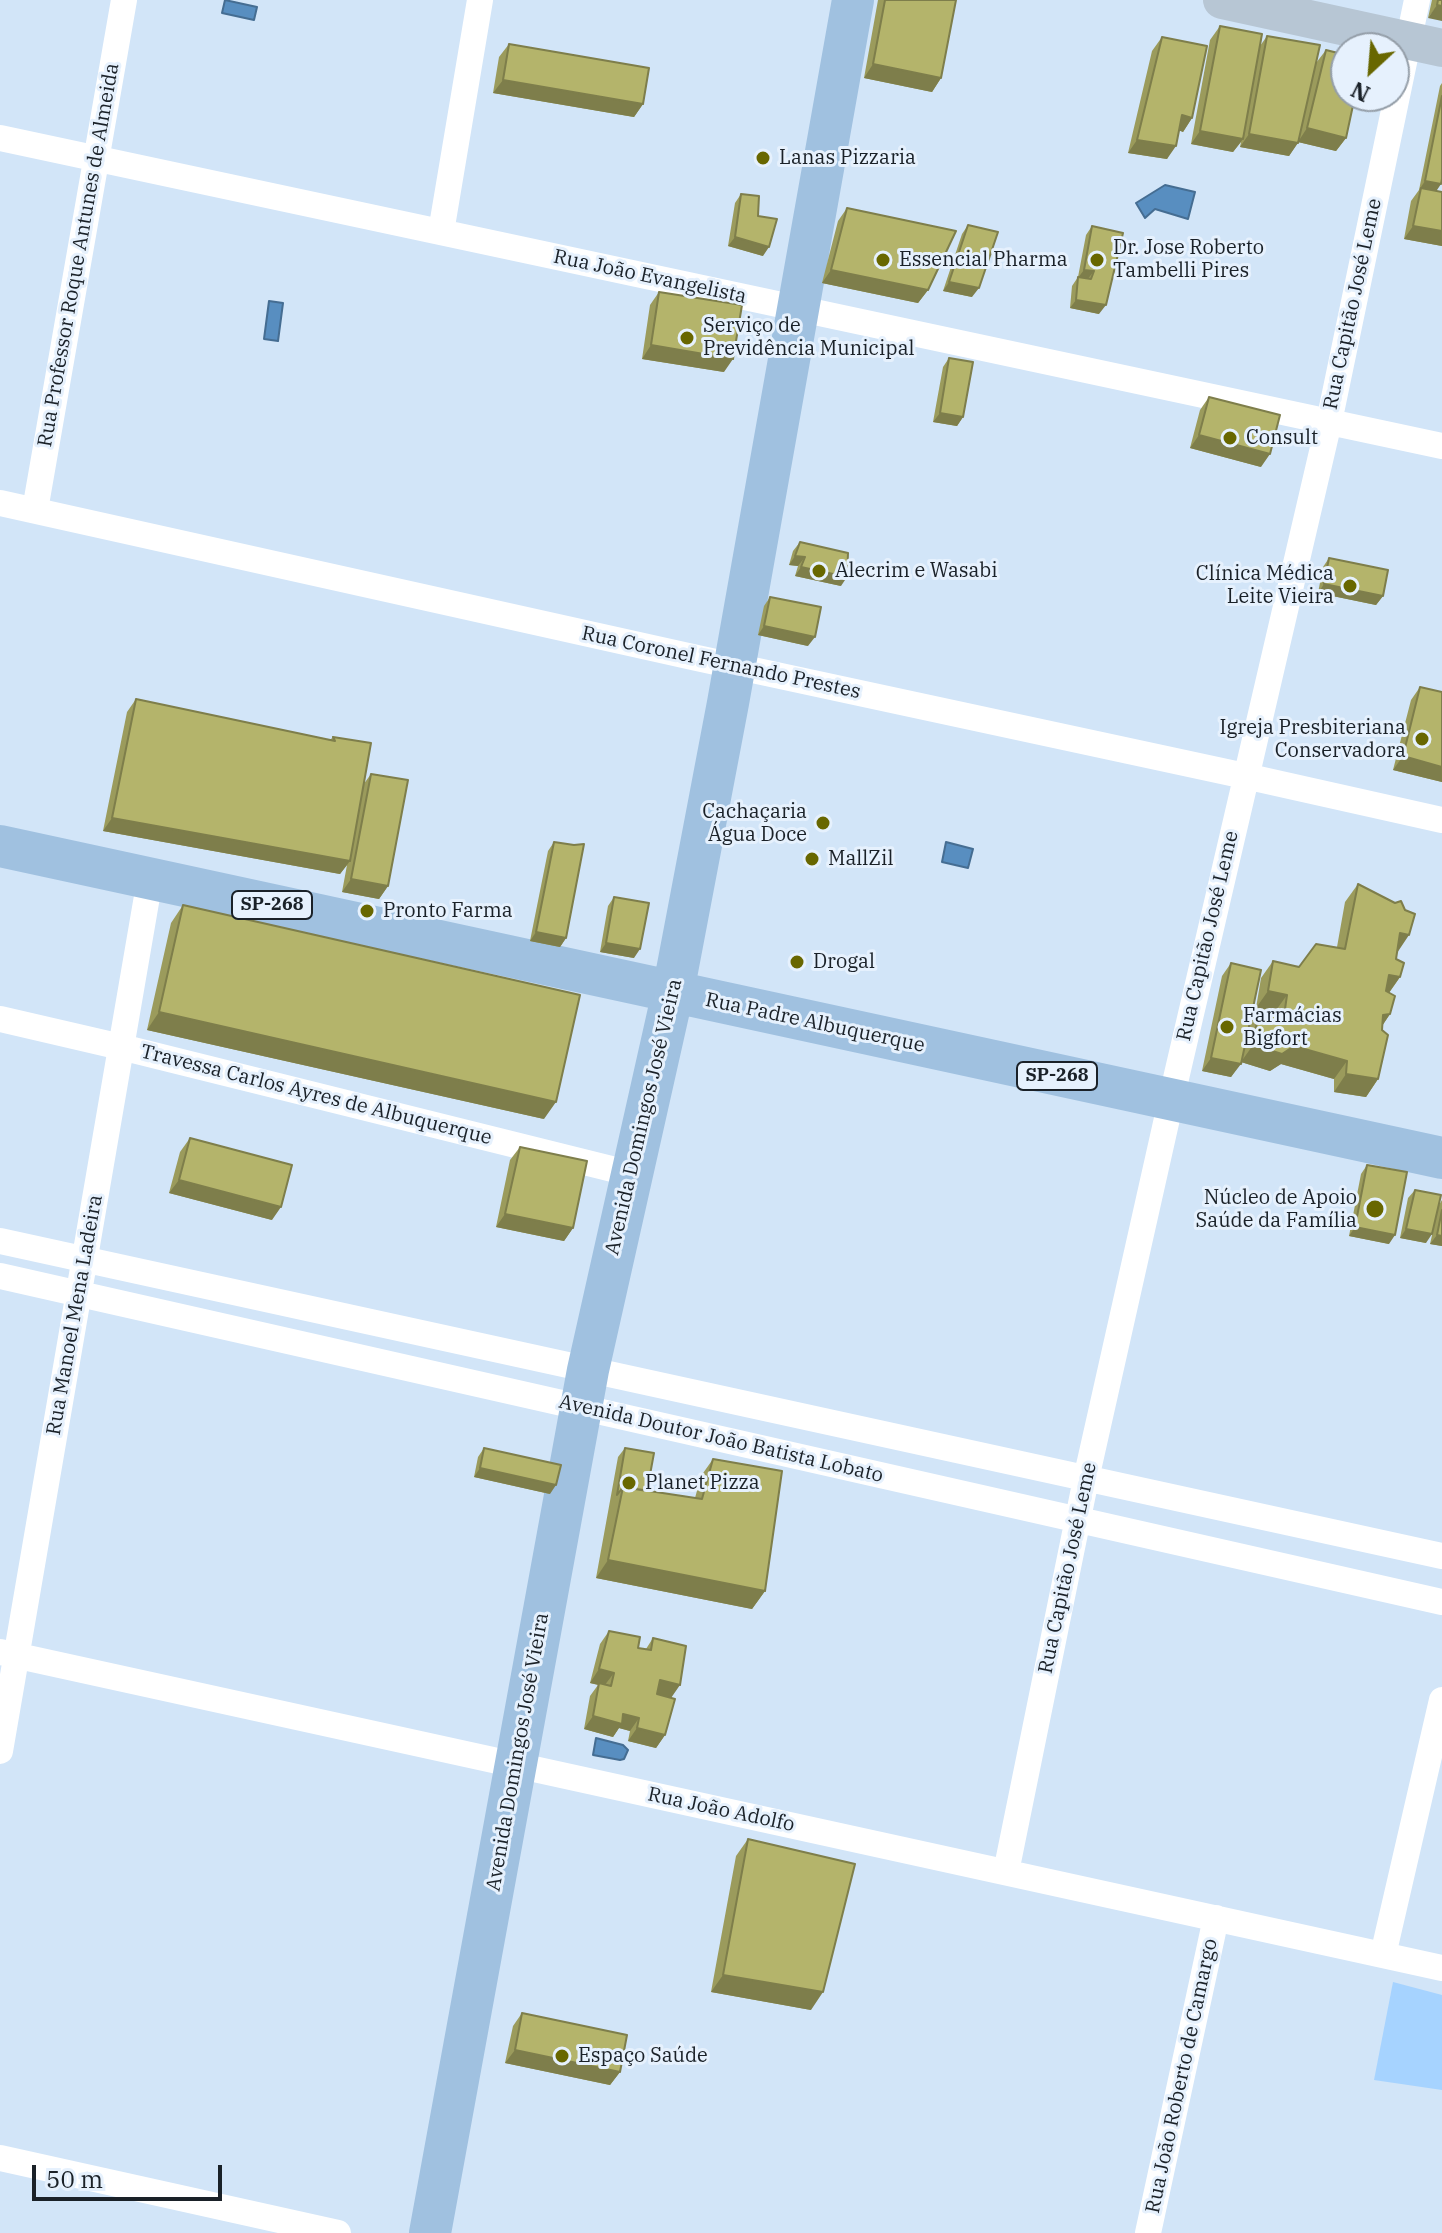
<!DOCTYPE html>
<html>
<head>
<meta charset="utf-8">
<style>
  body { margin:0 }
  #map { position:relative; width:1442px; height:2233px; overflow:hidden; background:#d2e5f8; font-family:"IBM Plex Serif",serif }
  canvas { display:block }
  .north { position:absolute; left:1330px; top:32px; width:80px; height:80px; box-sizing:border-box; background:#e6f1fd; border:2px solid #949ea8; border-radius:50%; rotate:206deg; font-size:22px; font-weight:700; line-height:32px; text-align:center; color:#1a2128 }
  .north::after { content:''; display:block; margin:auto; width:28px; height:36px; background:#686700; clip-path:polygon(50% 0,100% 100%,50% 72%,0 100%) }
  .scale { position:absolute; left:32px; top:2165px; width:190px; height:36px; box-sizing:border-box; border:4px solid #1a2128; border-top:0; padding-left:10px; font-size:24px; line-height:28px; white-space:nowrap; color:#1a2128; -webkit-text-stroke:6px #e6f1fd; paint-order:stroke }
</style>
</head>
<body>
<div id="map">
<canvas width="1442" height="2233"></canvas>
<div class="north">N</div>
<div class="scale">50 m</div>
</div>
<script>
const g = document.querySelector('canvas').getContext('2d');
g.lineJoin = 'round';
function fillPath(path, color) {
  g.fillStyle = color;
  g.fill(path, 'evenodd');
}
function stroke(path, color, width, dash) {
  g.strokeStyle = color;
  g.lineWidth = width;
  g.lineCap = dash ? 'butt' : 'round';
  g.setLineDash(dash || []);
  g.stroke(path);
}
function drawText(font, color, halo, rows, align = 'center') {
  g.font = font + ' "IBM Plex Serif",serif';
  g.lineWidth = 6;
  g.setLineDash([]);
  g.textBaseline = 'middle';
  g.strokeStyle = halo;
  g.fillStyle = color;
  for (const [text, x, y, turn = 0] of rows) {
    g.save();
    g.translate(x, y);
    g.rotate((+turn || 0) * Math.PI / 180);
    g.textAlign = isNaN(turn) ? turn : align;
    if (halo) g.strokeText(text, 0, 0);
    g.fillText(text, 0, 0);
    g.restore();
  }
}
fillPath(new Path2D(`
  M1393 1982 1442 1995V2090L1374 2080Z`), '#a6d3ff');
const water = new Path2D(`
  M225 0 257 7 254 20 222 13Z
  M1165 185 1195 192 1188 219 1155 209 1145 218 1136 203Z
  M269 301 283 303 278 341 264 339Z
  M946 842 973 849 968 868 942 862Z
  M596 1738 623 1745 628 1750 624 1759 620 1760 593 1755Z`);
fillPath(water, '#588ec0');
stroke(water, '#456d92', 2);
stroke(new Path2D(`
  M0 138 1442 446
  M441 232 480 0
  M0 503 697 658 1245 776 1442 820
  M35 510 124 0
  M0 1019 121 1047 632 1174
  M0 1241 1442 1556
  M0 1276 1442 1602
  M0 1652 1442 1968
  M0 1751 150 879
  M1006 1872 1086 1479 1177 1074 1329 422 1417 0
  M1383 1955 1442 1700
  M0 2158 338 2233
  M1148 2233 1216 1918`), '#fff', 26);
stroke(new Path2D(`
  M1222 0 1442 48`), '#b7c6d4', 38);
stroke(new Path2D(`
  M0 846 1442 1158
  M430 2233 588 1370 673 992 728 703 853 0`), '#a0c1e0', 42);
fillPath(new Path2D(`
  M878 0H956L941 78 932 92 864 78Z
  M1432 0H1442L1428 18Z
  M1220 26 1260 46 1267 36 1316 63 1326 50 1346 138 1336 151 1298 142 1289 156 1240 147 1241 142 1233 152 1191 144 1210 40Z
  M1162 37 1192 118 1183 132 1179 130 1167 159 1128 153 1152 51Z
  M509 44 643 104 634 117 493 93 499 57Z
  M1442 83V179L1436 191 1442 192V246L1404 239 1411 201 1419 190 1440 86Z
  M741 194 758 216 763 256 728 246 735 203Z
  M847 208 928 290 918 303 822 283 838 221Z
  M968 225 972 297 943 291 962 234Z
  M1092 226 1099 314 1070 308 1072 286 1078 277 1086 235Z
  M659 292 724 372 642 359 650 305Z
  M949 358 963 417 957 426 933 422 943 367Z
  M1209 397 1261 467 1190 448 1200 410Z
  M800 542 841 586 795 576 798 566 789 565 793 551Z
  M1329 558 1383 596 1376 605 1318 593 1323 567Z
  M770 597 808 646 758 635 764 606Z
  M1420 687 1442 692V782L1393 770 1411 700Z
  M136 699 330 740 333 737 363 785 371 774 388 886 379 899 342 892 347 865 340 874 103 831 127 712Z
  M554 842 574 845 566 938 560 947 530 941 548 851Z
  M1358 884 1397 952 1396 959 1400 977 1389 993 1390 1014 1382 1026 1378 1079 1366 1097 1334 1092V1079L1281 1064 1270 1071 1241 1062 1231 1077 1202 1071 1222 976 1231 963 1249 1023 1259 1010 1274 1013 1256 1008 1261 978 1273 961 1299 967 1337 947 1345 902Z
  M614 897 634 958 600 952 608 906Z
  M183 905 544 1119 147 1030 171 923Z
  M190 1138 272 1220 169 1193 180 1152Z
  M520 1147 573 1228 564 1241 496 1227 510 1160Z
  M1367 1165 1389 1244 1349 1236 1361 1174Z
  M1415 1190 1426 1243 1400 1238 1408 1198Z
  M1442 1200V1246L1430 1244 1439 1205Z
  M484 1448 550 1494 474 1477 478 1457Z
  M625 1448 647 1491 695 1498 701 1476 713 1459 765 1591 752 1609 596 1578 618 1457Z
  M609 1631 638 1648 646 1649 653 1638 671 1698 665 1735 656 1748 628 1741 630 1731 619 1728 613 1737 584 1729 590 1696 598 1685 590 1683 600 1644Z
  M748 1839 811 2010 711 1992 736 1856Z
  M522 2013 620 2072 610 2085 505 2063 513 2026Z`), '#9b9b5c');
fillPath(new Path2D(`
  M1437 5 1442 6V21L1428 18Z
  M873 64 941 78 932 92 864 78Z
  M503 80 643 104 634 117 493 93Z
  M1182 115 1192 118 1183 132 1173 128Z
  M1307 128 1346 138 1336 151 1298 142Z
  M1200 131 1243 139 1233 152 1191 144Z
  M1249 134 1298 143 1289 156 1240 147Z
  M1137 140 1176 146 1167 159 1128 153Z
  M1425 181 1441 184 1435 193 1421 188 1419 190Z
  M1413 226 1442 231V246L1404 239Z
  M735 237 769 247 763 256 728 246Z
  M831 270 928 290 918 303 822 283Z
  M1084 270 1094 271 1087 280 1077 279Z
  M949 282 979 288 972 297 943 291Z
  M1076 300 1106 305 1099 314 1070 308Z
  M651 345 733 359 724 372 642 359Z
  M940 413 963 417 957 426 933 422Z
  M1199 435 1270 454 1261 467 1190 448Z
  M795 556 805 557 798 566 789 565Z
  M801 567 847 577 841 586 795 576Z
  M1324 584 1383 596 1376 605 1318 593Z
  M764 626 815 637 808 646 758 635Z
  M1403 756 1442 767V782L1393 770Z
  M112 818 350 861 340 874 103 831Z
  M351 879 388 886 379 899 342 892Z
  M536 932 566 938 560 947 530 941Z
  M1400 933 1409 935 1397 953Z
  M606 943 640 949 634 958 600 952Z
  M1389 975 1400 977 1388 994 1377 992Z
  M1268 991 1287 995 1274 1013 1256 1008Z
  M159 1012 556 1102 544 1119 147 1030Z
  M1390 1014 1378 1032 1383 1015Z
  M1253 1045 1294 1046 1347 1061 1334 1079 1281 1064 1270 1071 1241 1062Z
  M1211 1058 1241 1064 1231 1077 1202 1071Z
  M1346 1074 1378 1079 1366 1097 1334 1092Z
  M179 1180 281 1207 272 1220 169 1193Z
  M505 1214 573 1228 564 1241 496 1227Z
  M1355 1227 1395 1235 1389 1244 1349 1236Z
  M1406 1229 1432 1234 1426 1243 1400 1238Z
  M1437 1235 1442 1236V1246L1430 1244Z
  M480 1468 556 1485 550 1494 474 1477Z
  M608 1560 765 1591 752 1609 596 1578Z
  M599 1669 614 1673 604 1686 590 1683Z
  M660 1680 680 1685 671 1698 651 1693Z
  M623 1714 639 1718 630 1731 619 1728 613 1737 584 1729 593 1716Z
  M637 1728 665 1735 656 1748 628 1741Z
  M723 1975 823 1992 811 2010 711 1992Z
  M515 2050 620 2072 610 2085 505 2063Z`), '#7e7e4b');
const building = new Path2D(`
  M885 0H956L941 78 873 64Z
  M1438 0H1442V6L1437 5Z
  M1220 26 1262 34 1243 139 1200 131Z
  M1267 36 1320 45 1298 143 1249 134Z
  M1162 37 1207 46 1192 118 1182 115 1176 146 1137 140Z
  M509 44 649 68 643 104 503 80Z
  M1326 50 1346 55V96H1355L1346 138 1307 128Z
  M1442 96V179L1441 184 1425 181Z
  M1421 188 1442 192V231L1413 226Z
  M741 194 759 196 758 216 777 219 769 247 735 237Z
  M847 208 956 231 928 290 831 270Z
  M968 225 998 232 979 288 949 282Z
  M1092 226 1123 233 1106 305 1076 300 1078 277 1091 279 1094 271 1084 270Z
  M659 292 742 305 733 359 651 345Z
  M949 358 973 362 963 417 940 413Z
  M1209 397 1280 415 1270 454 1199 435Z
  M800 542 848 553 847 577 801 567 805 557 795 556Z
  M1329 558 1388 570 1383 596 1324 584Z
  M770 597 821 607 815 637 764 626Z
  M1420 687 1442 692V767L1403 756Z
  M136 699 335 741 333 737 371 743 350 861 112 818Z
  M371 774 408 780 388 886 351 879Z
  M554 842 574 845 584 844 566 938 536 932Z
  M1358 884 1395 903 1401 901 1405 910 1415 914 1409 935 1400 933 1396 959 1404 963 1400 977 1389 975 1386 991 1395 996 1390 1014 1383 1015 1382 1030 1388 1035 1378 1079 1346 1074 1347 1061 1294 1046 1282 1054 1253 1045 1259 1010 1284 1016 1287 995 1268 991 1273 961 1299 967 1316 944 1345 949Z
  M614 897 649 903 640 949 606 943Z
  M183 905 580 995 556 1102 159 1012Z
  M1231 963 1261 970 1241 1064 1211 1058Z
  M190 1138 292 1165 281 1207 179 1180Z
  M520 1147 587 1161 573 1228 505 1214Z
  M1367 1165 1407 1172 1395 1235 1355 1227Z
  M1415 1190 1441 1195 1432 1234 1406 1229Z
  M1442 1210V1236L1437 1235Z
  M484 1448 561 1465 556 1485 480 1468Z
  M625 1448 654 1453 647 1491 623 1487 617 1495Z
  M713 1459 782 1471 765 1591 608 1560 623 1487 702 1499Z
  M609 1631 640 1637 638 1648 651 1650 653 1638 686 1646 680 1685 660 1680 657 1694 675 1699 665 1735 637 1728 639 1718 623 1714 622 1724 593 1716 599 1683 611 1686 614 1673 599 1669Z
  M748 1839 855 1864 823 1992 723 1975Z
  M522 2013 627 2035 620 2072 515 2050Z`);
fillPath(building, '#b4b46b');
stroke(building, '#7e7e4b', 2);
for (const [x, y, r, color] of [
  [763,158,8,"#686700"],
  [883,260,8,"#686700"],
  [1097,260,8,"#686700"],
  [687,338,8,"#686700"],
  [1230,438,8,"#686700"],
  [819,571,8,"#686700"],
  [1350,586,8,"#686700"],
  [1422,739,8,"#686700"],
  [823,823,8,"#686700"],
  [812,859,8,"#686700"],
  [367,911,8,"#686700"],
  [797,962,8,"#686700"],
  [1227,1027,8,"#686700"],
  [1375,1209,10,"#686700"],
  [629,1483,8,"#686700"],
  [562,2056,8,"#686700"]
]) {
  const dot = new Path2D();
  dot.arc(x, y, r, 0, 2 * Math.PI);
  g.fillStyle = color;
  g.fill(dot);
  stroke(dot, '#e6f1fd', 3);
}
for (const [x, y, w] of [
  [272,905,80],
  [1057,1076,80]
]) {
  const box = new Path2D();
  box.roundRect(x - w / 2, y - 14, w, 28, 6);
  g.fillStyle = '#e6f1fd';
  g.fill(box);
  stroke(box, '#1a2128', 2);
}
drawText('bold 18px', '#1a2128', null, [
  ["SP-268",272,905],
  ["SP-268",1057,1076]
]);
drawText('20px', '#1a2128', '#e6f1fd', [
  ["Lanas Pizzaria",779,158],
  ["Dr. Jose Roberto",1113,248],
  ["Tambelli Pires",1113,271],
  ["Essencial Pharma",899,260],
  ["Serviço de",703,326],
  ["Previdência Municipal",703,349],
  ["Consult",1246,438],
  ["Alecrim e Wasabi",835,571],
  ["Clínica Médica",1334,574,"right"],
  ["Leite Vieira",1334,597,"right"],
  ["Igreja Presbiteriana",1406,728,"right"],
  ["Conservadora",1406,751,"right"],
  ["Cachaçaria",807,812,"right"],
  ["Água Doce",807,835,"right"],
  ["MallZil",828,859],
  ["Pronto Farma",383,911],
  ["Drogal",813,962],
  ["Farmácias",1243,1016],
  ["Bigfort",1243,1039],
  ["Núcleo de Apoio",1357,1198,"right"],
  ["Saúde da Família",1357,1221,"right"],
  ["Planet Pizza",645,1483],
  ["Espaço Saúde",578,2056]
], 'left');
drawText('20px', '#1a2128', '#e6f1fd', [
  ["Rua Professor Roque Antunes de Almeida",79,255,-80],
  ["Rua João Evangelista",650,277,12],
  ["Rua Capitão José Leme",1353,304,-78],
  ["Rua Coronel Fernando Prestes",721,663,12],
  ["Rua Capitão José Leme",1208,936,-77],
  ["Rua Padre Albuquerque",815,1023,12],
  ["Travessa Carlos Ayres de Albuquerque",316,1095,14],
  ["Avenida Domingos José Vieira",644,1117,-77],
  ["Rua Manoel Mena Ladeira",75,1315,-80],
  ["Avenida Doutor João Batista Lobato",721,1439,13],
  ["Rua Capitão José Leme",1068,1568,-78],
  ["Avenida Domingos José Vieira",518,1752,-80],
  ["Rua João Adolfo",721,1810,12],
  ["Rua João Roberto de Camargo",1182,2076,-78]
]);
</script>
</body>
</html>
